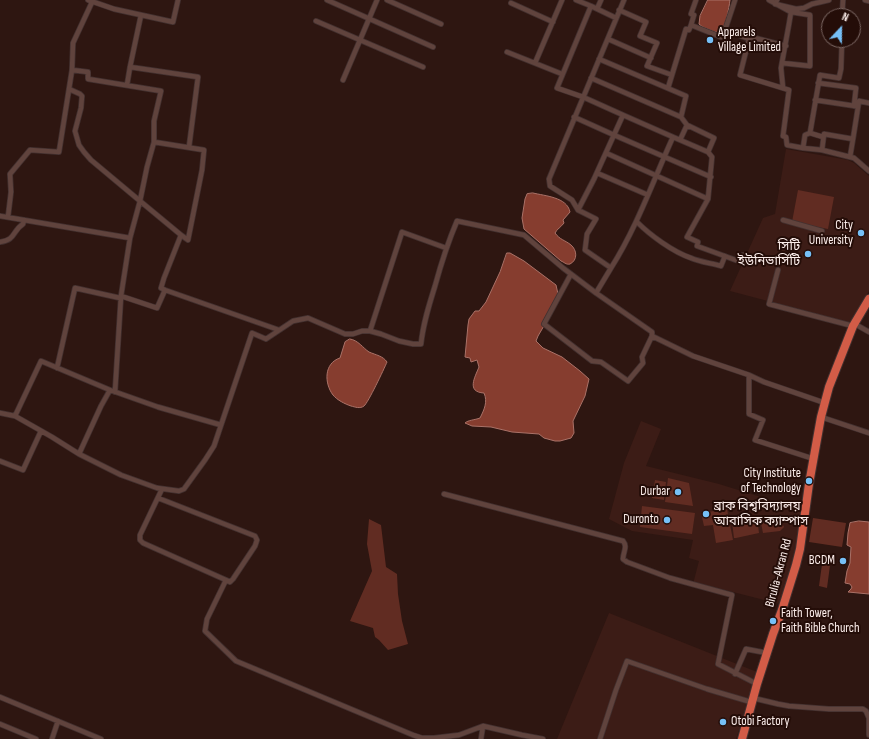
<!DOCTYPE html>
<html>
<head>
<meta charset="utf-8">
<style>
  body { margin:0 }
  #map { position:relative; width:869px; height:739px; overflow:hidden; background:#2e1611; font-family:"Sofia Sans Condensed",sans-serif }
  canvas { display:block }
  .north { position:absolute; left:821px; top:8px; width:40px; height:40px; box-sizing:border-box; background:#240d08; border:1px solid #7b6763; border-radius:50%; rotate:22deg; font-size:11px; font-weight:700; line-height:16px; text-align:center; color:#fdefec }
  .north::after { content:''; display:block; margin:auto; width:14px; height:18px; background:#76c0f7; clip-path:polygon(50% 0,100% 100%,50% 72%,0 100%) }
</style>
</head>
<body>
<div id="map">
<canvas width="869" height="739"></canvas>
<div class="north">N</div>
</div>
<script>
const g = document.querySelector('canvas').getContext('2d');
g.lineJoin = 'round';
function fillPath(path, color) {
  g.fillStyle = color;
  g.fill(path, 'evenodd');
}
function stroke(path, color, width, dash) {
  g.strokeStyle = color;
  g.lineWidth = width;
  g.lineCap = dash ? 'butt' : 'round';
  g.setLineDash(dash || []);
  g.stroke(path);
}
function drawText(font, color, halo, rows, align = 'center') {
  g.font = font + ' "Sofia Sans Condensed","Noto Sans Bengali",sans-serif';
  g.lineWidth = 4;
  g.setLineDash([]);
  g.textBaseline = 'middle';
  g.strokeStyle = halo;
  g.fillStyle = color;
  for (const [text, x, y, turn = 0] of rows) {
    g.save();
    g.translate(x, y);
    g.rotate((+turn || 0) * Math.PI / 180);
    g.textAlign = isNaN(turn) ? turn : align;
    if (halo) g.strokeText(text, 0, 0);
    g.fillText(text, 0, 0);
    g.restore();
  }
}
fillPath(new Path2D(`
  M786 149 848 160 854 163 869 176V291L851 323 730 291 763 218 775 214Z
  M641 421 661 429 646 466 719 484 780 503 801 508 798 536 791 566 780 604 729 591 693 584 699 561 689 558 693 540 632 531 609 519 624 463Z
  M609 613 757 672 749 701 736 739H557Z`), '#3c1c16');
fillPath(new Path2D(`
  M798 190 834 197 828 229 792 222Z
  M668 478 689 483 693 506 665 502Z
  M655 480 666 482 664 500 652 498Z
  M642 506 695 513 692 534 640 527Z
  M727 509 733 540 716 543 713 525 704 526 701 513Z
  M753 518H757L759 533 736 538H734L732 522Z
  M760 518 782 519V523L784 527 780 531 763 533Z
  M813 518 846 523 842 547 809 542Z
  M369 519 381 525 386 567 397 574 398 594 402 621 408 644 388 650 379 640 375 637 373 628 350 621 372 571 367 544Z
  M823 557 831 558 827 588 819 586Z`), '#612c22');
const water = new Path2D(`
  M708 0H730C729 7 726 29 719 32 716 33 712 31 710 30 705 28 702 27 699 24L700 16Z
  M533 193C545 196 567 197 570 212L563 220 564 223C561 227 557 229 555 233 560 240 565 240 571 245 577 250 578 260 570 264 566 265 564 262 561 261L524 229 522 218 525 199 527 194Z
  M507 253H510L524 261 556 285 558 294 545 324 538 336 536 341 543 348 562 357 580 371 589 379 585 396 573 421 574 433 571 438 560 441H555L544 438 539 434 512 432 491 427 472 426 465 423C468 420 475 420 480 418 484 410 488 402 484 393 466 392 475 377 479 367L477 360 471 362 470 358 465 357 468 325 469 319 475 311H479L486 302 500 272Z
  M350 339C358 340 363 348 369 352 376 355 383 356 387 362 384 369 368 403 364 406 360 409 355 407 351 406 345 404 337 400 333 395 324 383 324 363 340 358L345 342Z
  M859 521 869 522V594L848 592 851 589 852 587 850 584 845 583 847 571 850 563 851 547 847 545 848 533 850 523Z`);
fillPath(water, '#863d2f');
stroke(water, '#aa7268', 1);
const street = new Path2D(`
  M88 0 114 9 173 22 178 0
  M93 0 73 43 72 70 88 72V79L161 91 154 121V142L147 167 140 201 181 235 164 278 161 288 165 290 279 330
  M327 0 433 47
  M387 0 441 24
  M576 0 591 6
  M696 0 691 14 694 15 691 25 721 37 725 30 749 39 740 75 789 90 783 136 786 137 787 145 803 148 822 150 854 158 869 171
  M769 0 791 12 789 24 781 68 783 88
  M777 0 775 4 796 9 804 8 812 4 829 0
  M865 0 869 1
  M511 3 553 22
  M597 9 601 0
  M619 10 646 22 640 36 657 43 647 66 672 75
  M842 16 843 0
  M616 18 591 6 557 88 583 97 623 115
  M316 21 360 40 423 67
  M725 30 735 0
  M608 39 651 58
  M749 39 751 37 786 46
  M507 52 562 74
  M535 63 562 0
  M782 63 810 66V15L791 12
  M130 67 141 15
  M591 78 681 117 686 96 599 59
  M343 80 377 0
  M818 83 856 88 854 106
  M127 85 130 67 198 77 189 147
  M668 88 686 29 689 30 691 25
  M69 89 80 94 82 96 81 108 75 131 79 145 84 152 91 160 140 201 130 238 121 296 157 308 165 290
  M815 100 855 106
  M574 117 614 135 711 177
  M681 117 687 125 714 138 708 152
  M673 137 708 152 712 157 708 199 687 237 698 242 697 246 741 262 743 255H746
  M823 137 810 133 820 75 839 78 841 69 842 40
  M853 139 859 101 869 103
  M680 140 687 125
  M154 142 204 150 202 170 188 240 181 235
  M803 148 805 135 810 133
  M822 150 824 134 853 139 850 157
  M606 153 708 199
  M597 173 648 195
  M578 210 572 200 550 186 549 179 624 0
  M0 216 130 238
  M8 217 11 192 10 174 30 150 59 152 72 70
  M783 220 822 231
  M637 222C650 235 673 252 691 258 700 262 711 263 721 266L725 256
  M0 242C16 240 12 231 23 224L24 220
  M778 270 769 304 853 326
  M571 274 544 324 592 361 601 362 628 381 643 363 642 357 652 336
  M596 293 611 268 585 250 587 234 596 219 578 210 594 179 623 115 673 137C653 181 637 227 611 268
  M855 324 869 332
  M370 331 402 232 446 248
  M57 368 75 288 120 298
  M749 375V414L763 420 755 440 814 459
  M110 390 158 407 221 425
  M115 392 121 296
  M0 413 15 416
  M821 417 869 433
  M79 454 101 406 110 390 41 361 15 416 52 437 79 454 121 475 157 488 179 491 184 489 205 460 214 446 252 333 266 339 293 321 308 318 345 334H353L362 331H370L381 334 399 341 413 344H421C423 324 429 305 435 286 441 264 448 242 457 221L524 235 563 268 596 293 652 332V336L693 356 749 375 764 382 825 403
  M0 461 23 470 41 431
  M162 489 140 535V540L143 543 226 580 207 619 205 631 236 661 413 735 422 738H434L459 735 483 726 522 735 543 739
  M444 494 623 541C628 547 623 552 623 559L627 562 670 578 732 595 718 664 757 684
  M158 498 255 536 257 540 255 546 233 579 230 582 226 580
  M735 674 746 649 767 653
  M0 697 101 739
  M753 698 778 704 789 706 829 709H863L866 711 869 718V735
  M0 724 36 739
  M52 739 58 721
  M481 739 483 726
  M600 739 616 690 627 661 707 689 751 702`);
const highway = new Path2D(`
  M742 739 757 684 773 634 782 610 796 565 800 549 809 484 821 417 829 387 853 326 869 299`);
stroke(street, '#433130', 6);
stroke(highway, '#433130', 10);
stroke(street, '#60433d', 4.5);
stroke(highway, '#d25c47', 8);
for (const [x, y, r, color] of [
  [710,40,4,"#76c0f7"],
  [861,233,4,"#76c0f7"],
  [808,254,4,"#76c0f7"],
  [809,481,4,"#76c0f7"],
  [678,492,4,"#76c0f7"],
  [706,514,4,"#76c0f7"],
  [667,520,4,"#76c0f7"],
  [843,561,4,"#76c0f7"],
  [773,621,4,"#76c0f7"],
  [723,722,4,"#76c0f7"]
]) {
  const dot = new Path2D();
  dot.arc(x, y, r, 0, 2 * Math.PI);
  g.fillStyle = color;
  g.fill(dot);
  stroke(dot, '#240d08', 1.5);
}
drawText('13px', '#fdefec', '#240d08', [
  ["Apparels",718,33,"left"],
  ["Village Limited",718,48,"left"],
  ["City",853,226],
  ["University",853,241],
  ["সিটি",800,247],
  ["ইউনিভার্সিটি",800,262],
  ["City Institute",801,474],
  ["of Technology",801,489],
  ["Durbar",670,492],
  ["ব্রাক বিশ্ববিদ্যালয়",714,507,"left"],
  ["আবাসিক ক্যাম্পাস",714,522,"left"],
  ["Duronto",659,520],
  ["BCDM",835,561],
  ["Faith Tower,",781,614,"left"],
  ["Faith Bible Church",781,629,"left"],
  ["Otobi Factory",731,722,"left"]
], 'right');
drawText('13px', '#fdefec', '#240d08', [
  ["Birulia-Akran Rd",779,573,-75]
]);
</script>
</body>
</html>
